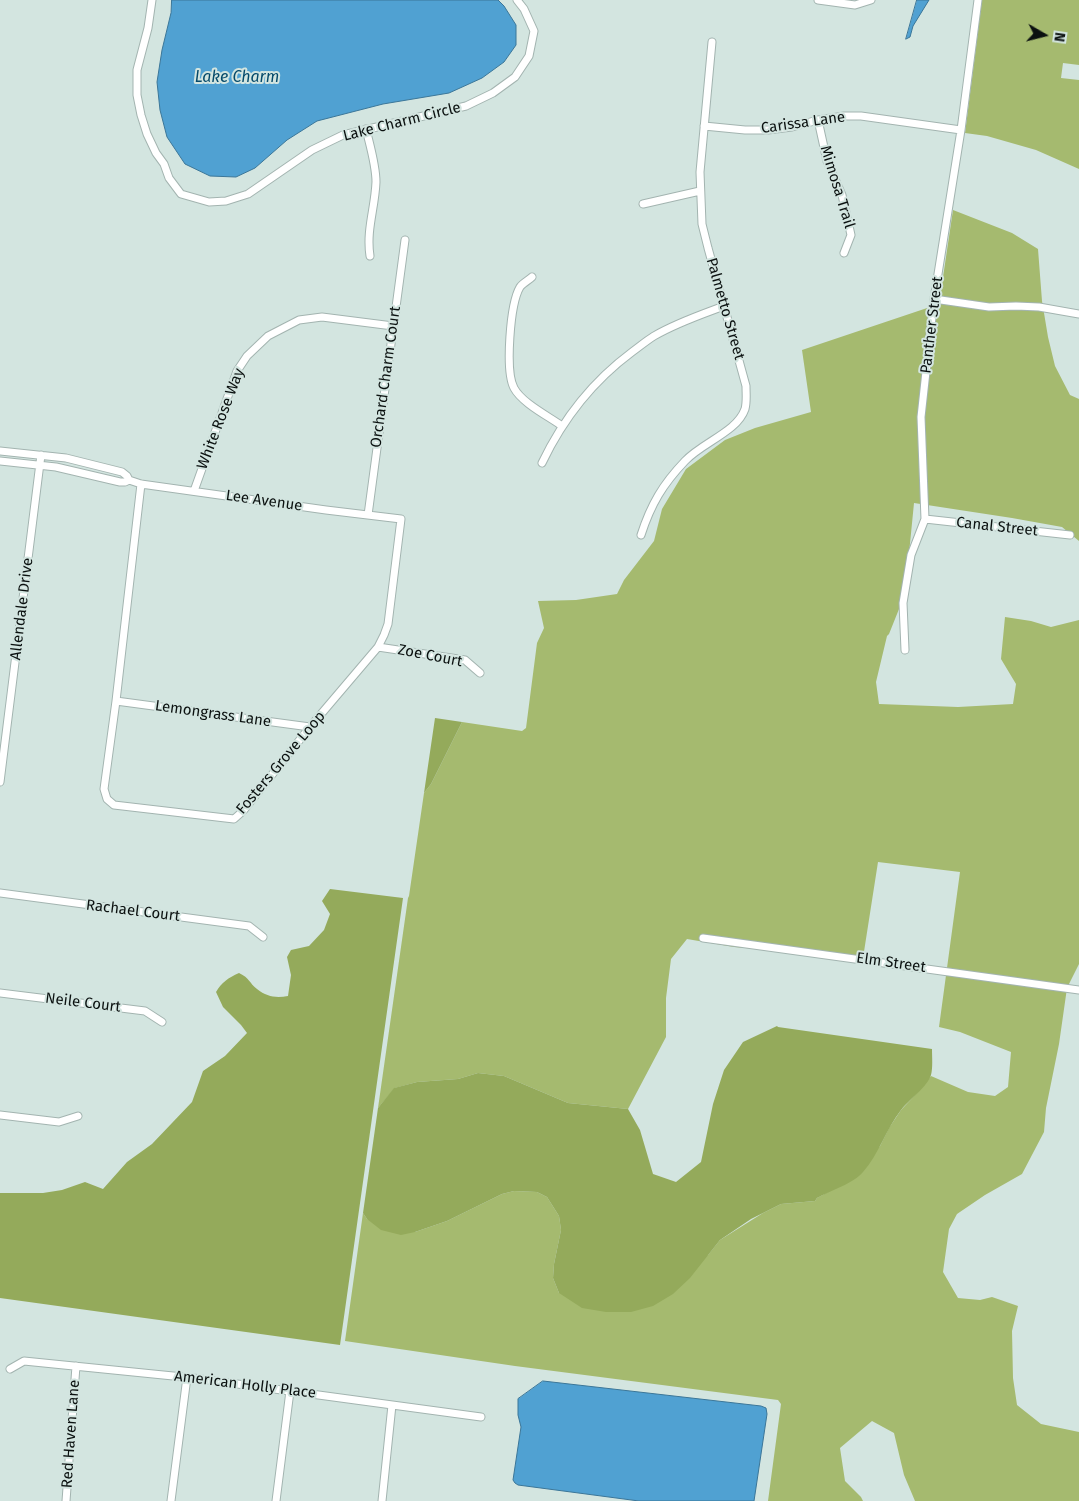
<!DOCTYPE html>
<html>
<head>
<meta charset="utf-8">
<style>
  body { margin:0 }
  #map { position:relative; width:1079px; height:1501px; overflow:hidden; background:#d3e5e0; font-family:"Fira Sans",sans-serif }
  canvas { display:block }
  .north { position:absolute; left:1019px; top:10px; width:50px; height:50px; -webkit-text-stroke:4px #d3e5e0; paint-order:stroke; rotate:98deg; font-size:14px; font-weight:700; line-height:20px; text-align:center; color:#0b1110 }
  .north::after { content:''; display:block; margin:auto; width:18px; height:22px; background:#0b1110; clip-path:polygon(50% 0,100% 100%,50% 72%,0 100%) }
</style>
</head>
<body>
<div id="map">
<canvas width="1079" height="1501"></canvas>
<div class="north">N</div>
</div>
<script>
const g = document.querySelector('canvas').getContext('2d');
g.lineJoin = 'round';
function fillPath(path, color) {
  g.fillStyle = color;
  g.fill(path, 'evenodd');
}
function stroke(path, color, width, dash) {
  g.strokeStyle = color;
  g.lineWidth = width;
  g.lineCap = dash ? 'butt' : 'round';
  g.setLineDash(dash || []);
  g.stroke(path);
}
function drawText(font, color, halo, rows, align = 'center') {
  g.font = font + ' "Fira Sans",sans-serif';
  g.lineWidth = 4;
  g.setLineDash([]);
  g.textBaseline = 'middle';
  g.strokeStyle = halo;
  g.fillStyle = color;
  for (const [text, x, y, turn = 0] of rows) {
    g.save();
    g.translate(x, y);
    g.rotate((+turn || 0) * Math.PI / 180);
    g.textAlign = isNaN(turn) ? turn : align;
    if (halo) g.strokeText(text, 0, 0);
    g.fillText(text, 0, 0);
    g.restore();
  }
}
fillPath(new Path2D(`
  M982 0H1079V65L1063 63 1061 78 1079 80V169L1036 150 987 136 965 133Z
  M953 210 1012 233 1038 249 1042 301 1048 337 1055 366 1070 395 1079 399V541L1062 527 1012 518 914 503 905 594 889 634 887 636 876 682 879 704 958 707 1013 704 1016 684 1001 659 1005 617 1031 621 1051 627 1079 620V964L1067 988 1059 1044 1046 1108 1044 1132 1022 1174 985 1195 957 1214 949 1229 943 1272 958 1298 980 1300 992 1297 1018 1306 1012 1331 1013 1378 1017 1405 1041 1424 1079 1432V1501H915L904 1475 894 1433 872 1421 840 1448 845 1481 861 1497 863 1501H768L781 1404 778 1400 515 1366 345 1341 363 1213 367 1219 415 1232 447 1221 502 1194 514 1191 537 1192 547 1197 559 1216 561 1230 554 1264 553 1278 559 1293 708 1255 720 1240 763 1213 781 1204 815 1201 817 1198 828 1192 880 1146 889 1128 901 1110 917 1093 931 1076 968 1092 995 1096 1008 1087 1011 1052 960 1032 939 1027 960 872 878 862 863 958 734 947 687 939 671 959 666 998V1037L628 1109 568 1103 504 1076 478 1073 458 1079 417 1082 395 1088 378 1108 408 898 409 896 424 793 431 784 462 722 522 731 526 728 537 643 544 628 538 601 576 600 617 594 624 580 654 541 662 509 686 469 725 440 755 428 811 412 802 350 939 304Z`), '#a5ba6f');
fillPath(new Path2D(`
  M435 718 462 722 431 784 424 793Z
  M330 889 403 898 340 1345 0 1298V1193H43L62 1190 85 1182 103 1189 127 1162 152 1144 192 1102 203 1071 225 1056 247 1033 241 1025 223 1007 216 992C222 982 228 978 239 973 250 978 249 983 257 989 267 997 276 998 288 996L291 975 287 957 291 950 309 946 324 930 330 914 322 901Z
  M777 1026 778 1027 932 1049C932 1057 933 1068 931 1075 928 1086 908 1101 901 1110 886 1129 879 1154 863 1172 854 1183 830 1191 817 1198L815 1201 781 1204 751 1219 720 1240 690 1278 673 1294 653 1306 631 1312H606L582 1308 559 1293 553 1278 554 1264 561 1230 559 1216 547 1197 537 1192 514 1191 502 1194 447 1221 415 1232 401 1235 381 1230 367 1219 363 1213 378 1108 394 1088 417 1082 458 1079 478 1073 504 1076 568 1103 628 1109 640 1130 653 1174 676 1182 701 1162 713 1104 724 1070 743 1042Z`), '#94aa5b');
const water = new Path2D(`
  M172 0H498L504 6 516 25V45L504 62 482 78 449 93 383 104 317 121 287 140 255 168 236 177 210 176 185 164 167 137 160 110 157 82 162 50 171 13Z
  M917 0H929L913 26 910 37 906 39Z
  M543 1381 761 1406 766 1408 767 1414 754 1501H639L518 1485 515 1483 513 1480 521 1427 518 1415V1399Z`);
fillPath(water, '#50a1d2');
stroke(water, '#3b7698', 1);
const minor = new Path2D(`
  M152 0 148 28 137 70V95L141 115 147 134 156 153 164 164 169 178 181 194 209 202 226 201 248 194 312 150 343 135 466 106 493 93 515 77 529 56 534 31 524 9 517 0
  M818 0 855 5 871 0
  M818 120 827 161 842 195 851 235 844 253
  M704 126 745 130H768L792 127 818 120 844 116H861L961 130
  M366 129C370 146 376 165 376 182 375 208 366 230 370 256
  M643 204 700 191
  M532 277C529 280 523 283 520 287 510 304 505 371 514 388 522 403 548 416 562 426
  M934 299 989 307 1016 306 1039 307 1079 314
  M0 451 66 458 122 472 127 476 129 480
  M0 461 56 467 120 482H125L129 480 141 484 326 510 401 519 388 624 384 635 378 647 310 727 243 811 234 819 114 805 107 799 104 789 116 701 141 484
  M542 463C563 419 593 381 632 352 639 347 646 341 654 336 676 323 700 315 724 306
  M194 491 237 371 247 356 268 336 299 320 322 317 393 326
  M368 515 405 240
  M925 519 1070 535
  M641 535C651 504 663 484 685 461 703 442 737 432 745 409 747 402 746 394 746 386L708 248 702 224 700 172 712 42
  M378 647 465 660 480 673
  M905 650 903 603 911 555 925 519 921 417 934 299 961 130 978 0
  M116 701 310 727
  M0 782 41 455
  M0 893 249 926 263 937
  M703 938 1079 990
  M0 993 145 1011 162 1022
  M0 1115 59 1122 78 1116
  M10 1369 24 1361 193 1378 481 1417
  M66 1501 76 1366
  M171 1501 187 1377
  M276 1501 290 1391
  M382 1501 392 1405`);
stroke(minor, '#a3b4b0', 9);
stroke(minor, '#fff', 7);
drawText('15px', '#0b1110', '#d3e5e0', [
  ["Lake Charm Circle",402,122,-14],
  ["Carissa Lane",803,123,-8],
  ["Mimosa Trail",837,187,73],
  ["Palmetto Street",725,309,74],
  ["Panther Street",932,325,-83],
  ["Orchard Charm Court",386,377,-82],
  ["White Rose Way",221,419,-69],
  ["Lee Avenue",264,501,8],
  ["Canal Street",997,527,6],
  ["Allendale Drive",22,609,-83],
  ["Zoe Court",430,656,11],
  ["Lemongrass Lane",213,714,8],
  ["Fosters Grove Loop",281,763,-50],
  ["Rachael Court",133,911,7],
  ["Elm Street",891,963,8],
  ["Neile Court",83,1003,7],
  ["American Holly Place",245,1385,7],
  ["Red Haven Lane",71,1434,-86]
]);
drawText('italic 16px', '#04496a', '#d3e5e0', [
  ["Lake Charm",237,78]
]);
</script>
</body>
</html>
